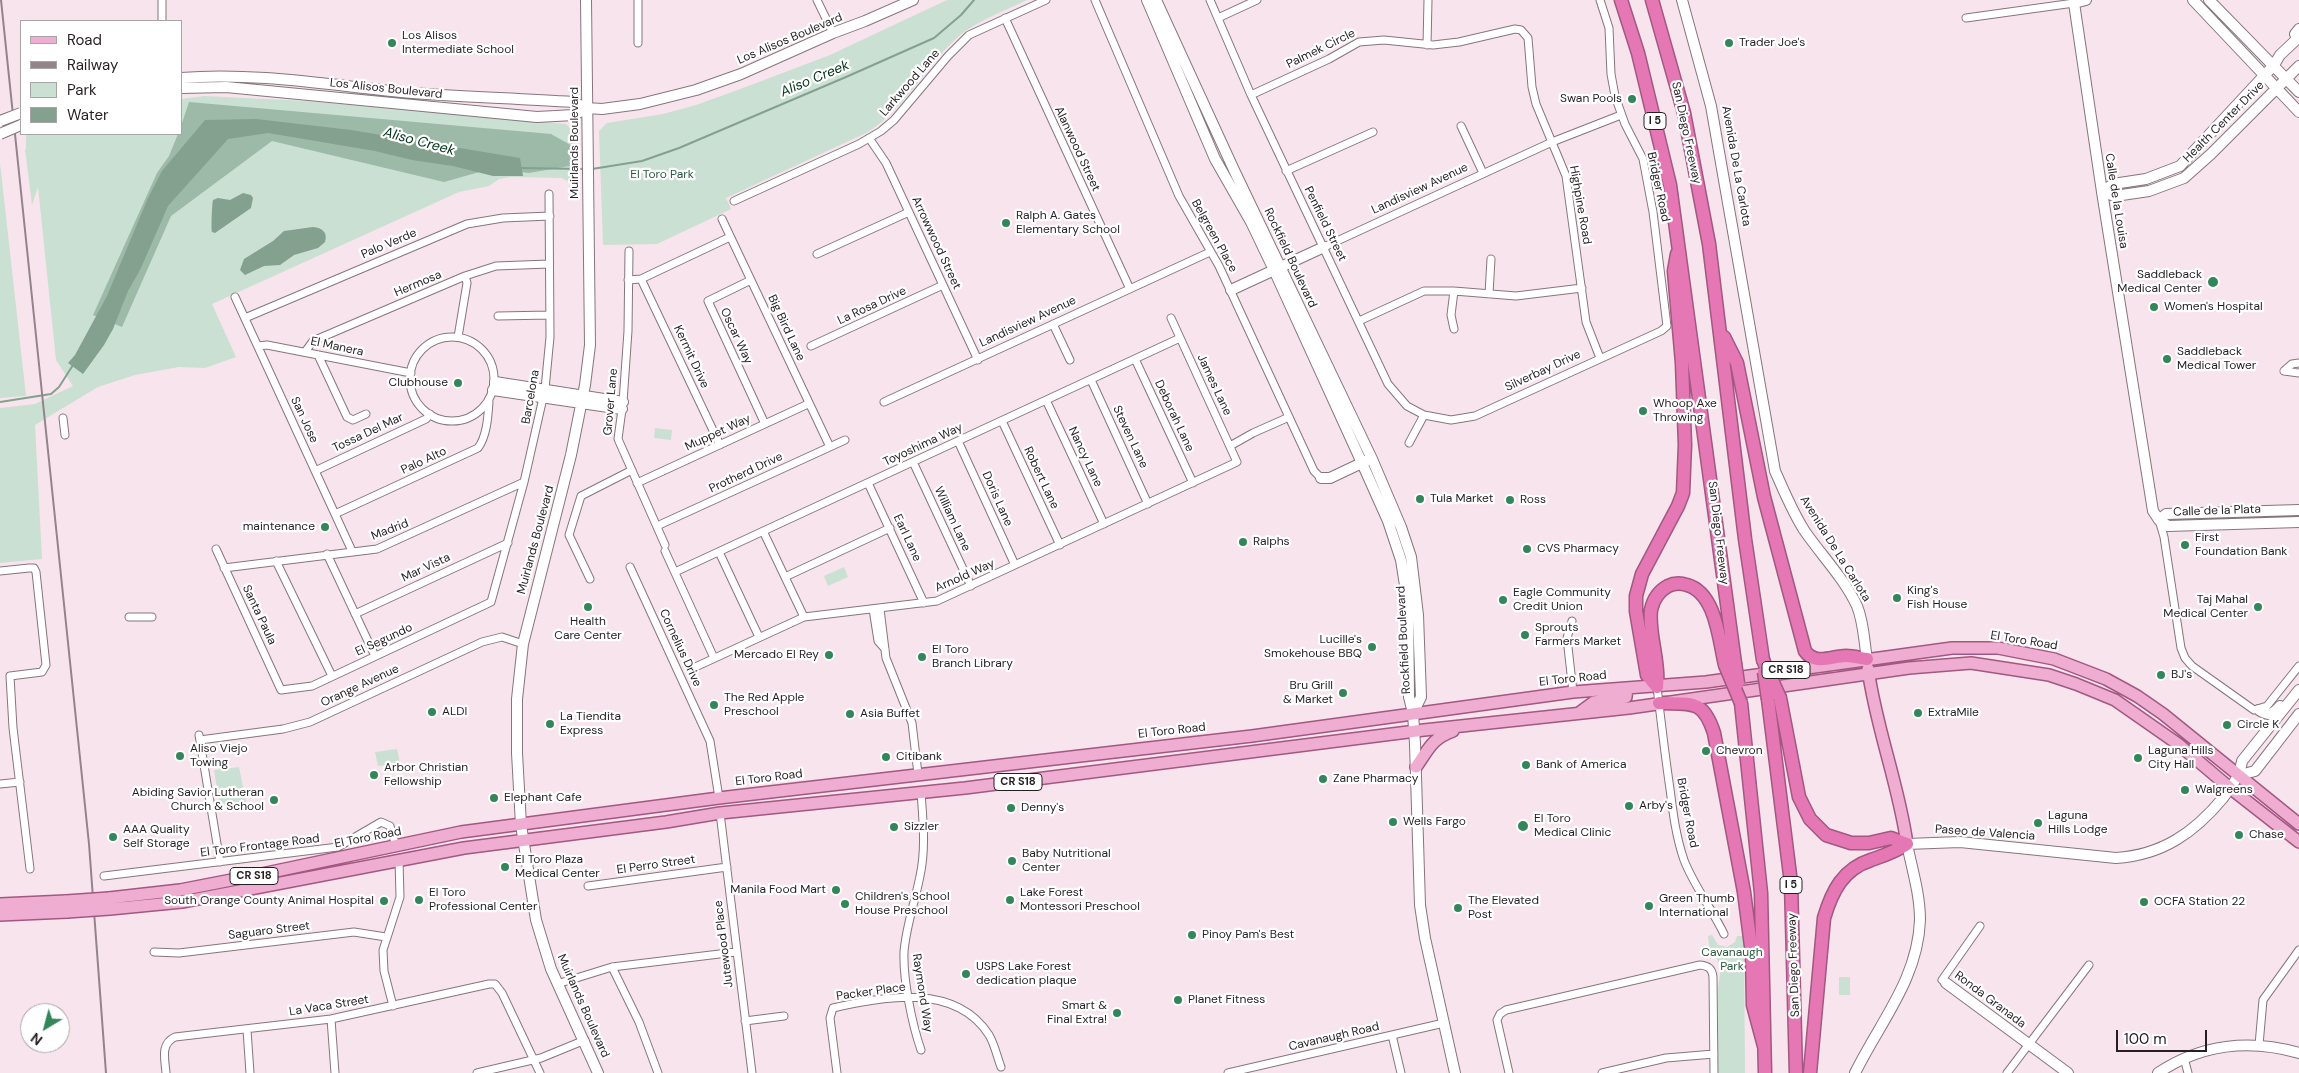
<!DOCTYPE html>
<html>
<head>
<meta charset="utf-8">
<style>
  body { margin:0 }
  #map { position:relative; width:2299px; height:1073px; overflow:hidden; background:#f8e4ed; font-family:"DM Sans",sans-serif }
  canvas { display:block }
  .legend { position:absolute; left:20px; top:20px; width:162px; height:115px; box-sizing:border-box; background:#fff; border:1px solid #a8a5a7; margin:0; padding:6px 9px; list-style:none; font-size:15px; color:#251e22 }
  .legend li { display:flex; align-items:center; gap:10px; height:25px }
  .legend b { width:25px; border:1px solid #a8a5a7 }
  .north { position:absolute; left:20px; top:1003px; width:50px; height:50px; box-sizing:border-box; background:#fff; border:1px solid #a8a5a7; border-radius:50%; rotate:217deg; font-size:14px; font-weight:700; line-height:20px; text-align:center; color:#251e22 }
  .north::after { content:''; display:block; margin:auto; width:18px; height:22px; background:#328659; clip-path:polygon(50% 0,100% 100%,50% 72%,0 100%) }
  .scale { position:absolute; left:2116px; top:1030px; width:91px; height:22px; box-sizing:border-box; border:2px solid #251e22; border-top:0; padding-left:6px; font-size:15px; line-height:18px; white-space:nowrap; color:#251e22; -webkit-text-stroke:4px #fff; paint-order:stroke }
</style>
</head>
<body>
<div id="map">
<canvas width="2299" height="1073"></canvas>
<ul class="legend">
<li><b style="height:6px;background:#efadd2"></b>Road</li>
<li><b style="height:6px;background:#92848a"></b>Railway</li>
<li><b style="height:14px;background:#cae0d2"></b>Park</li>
<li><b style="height:14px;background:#84a08e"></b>Water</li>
</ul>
<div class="north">N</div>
<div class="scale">100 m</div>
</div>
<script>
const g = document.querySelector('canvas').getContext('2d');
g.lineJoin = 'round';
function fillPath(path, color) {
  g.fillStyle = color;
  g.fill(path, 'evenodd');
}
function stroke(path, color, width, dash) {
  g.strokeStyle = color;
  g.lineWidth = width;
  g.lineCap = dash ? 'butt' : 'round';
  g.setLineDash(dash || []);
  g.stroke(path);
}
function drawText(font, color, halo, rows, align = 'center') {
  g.font = font + ' "DM Sans",sans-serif';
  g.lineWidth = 4.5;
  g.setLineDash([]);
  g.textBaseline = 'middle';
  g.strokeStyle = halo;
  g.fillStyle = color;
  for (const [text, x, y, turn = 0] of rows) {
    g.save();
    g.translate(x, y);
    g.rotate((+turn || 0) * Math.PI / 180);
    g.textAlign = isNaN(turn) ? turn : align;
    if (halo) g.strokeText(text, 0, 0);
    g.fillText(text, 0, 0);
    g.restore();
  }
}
fillPath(new Path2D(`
  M947 0H1027C1005 11 978 20 959 36 925 66 905 110 866 133L726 198 731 209 657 244 603 245 599 131 607 123 663 114 696 105 743 88 830 55Z
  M204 96 307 101 566 124 576 134 578 188 562 178 511 177 499 179 489 186 459 192 212 304 236 357 205 368 179 367 135 375 98 387 35 425 42 559 0 563V408L35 404 73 386 56 360 38 187 32 205 25 149H26V134H181V99Z
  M0 163 26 396 0 398Z
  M655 428 672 430 671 440 654 438Z
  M844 567 848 577 828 586 824 576Z
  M397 749 400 763 378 766 375 752Z
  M239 767 246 802 220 807 214 770Z
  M1712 935 1718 945 1727 947 1735 942 1737 936H1744L1745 1073H1718V988L1721 968 1717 959 1710 954 1708 936Z
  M1839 977H1850V995H1839Z`), '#cae0d2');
fillPath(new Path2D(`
  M189 102 551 134 574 147 575 165 529 173 490 169 444 182 272 141 171 216 122 327 93 315 157 173 169 156 178 134H181V126Z`), '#9db9a7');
fillPath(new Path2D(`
  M256 119 351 130 520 158 523 176H493L453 166 412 160 375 151 268 133 228 139 168 206 140 270 128 291 113 329 104 345 83 374 68 363 75 355 107 296 148 198 162 171 205 120Z
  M243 193 251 195 253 198 251 208 215 233 212 232C211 229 212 203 213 200L218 198 230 200Z
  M313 227C322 228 328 232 325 242L318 248 294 255 280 265 264 266 245 275 240 270 244 259 273 241 284 231Z`), '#84a08e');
stroke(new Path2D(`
  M519 168 585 169
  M592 169 642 161 679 148 846 77 934 38 961 15 974 0
  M0 402 51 394 59 387 73 365`), '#84a08e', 2);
const street = new Path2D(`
  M817 0 833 33
  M1095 0 1179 196 1219 266 1314 471 1321 478
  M1210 0 1251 95 1388 384 1407 406 1424 415 1409 443
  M1005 18 1130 289
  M1218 18 1257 0
  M1966 18 2074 3
  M162 21V0
  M638 43V0
  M1427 45 1428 0
  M1251 95 1329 59 1359 42 1384 40 1433 45 1459 42 1515 29 1521 30 1528 38 1532 87 1536 104 1566 176 1586 322 1600 358
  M1461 126 1483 173
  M869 138 886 163 978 360
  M1286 171 1373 132
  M734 201 859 144 881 131 894 120 948 56 969 35 1046 0
  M722 219 830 447
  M1324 247 1552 142 1621 115
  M629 251 628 331 623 402 618 439 665 545
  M817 254 909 212
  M641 279 720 445
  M628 280 641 279 730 237
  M751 280 708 301 765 424
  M1454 291 1451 315 1454 329
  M1489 294 1491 259
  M235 297 352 551
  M498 316 550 315
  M245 318 467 224 503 218 550 216
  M1359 321 1424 291H1454L1516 296 1582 288
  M1053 324 1070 360
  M410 379a42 42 0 1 1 84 0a42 42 0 1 1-84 0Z
  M458 337 467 283 465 276
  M258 346 267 345 411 373
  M811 346 943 285
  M305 352 313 341 465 276 496 266 549 264
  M318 355 347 417 353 420 366 414
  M1135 359 1193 483
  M2284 371 2292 364 2299 363
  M2284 371 2299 373
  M1091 380 1148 504
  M1046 400 1104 524
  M884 402 1210 252
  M1424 415 1451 420 1475 416 1661 331 1667 326 1653 212 1643 159 1625 124 1615 96 1611 74 1609 28 1600 0
  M63 418 65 435
  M1002 421 1060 545
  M958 441 1015 565
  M1230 446 1253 433 1289 417
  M913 462 971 586
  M315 471 426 419 430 414
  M637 483 808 404
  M868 483 924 603
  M335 514 478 448C487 436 488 416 489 402
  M2159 520 2164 537 2181 648 2185 658 2192 666 2254 710 2267 706 2299 666
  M657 526 845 440
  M763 531 804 617
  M216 549 281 690 312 686 491 602 524 482 545 389 550 337 549 194
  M665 551 714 658
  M719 552 759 637
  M327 554 375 656
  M276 561 332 676
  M630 567 710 741 719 798
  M224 568 377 549 524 482
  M0 571 29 568H34L36 572 46 665 42 672 10 676 13 728 30 869
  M675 572 1180 338
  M785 577 890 528
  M590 579 569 535 581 496 632 470
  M873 609 878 641 885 649
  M880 609 886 658 912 723 918 774
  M355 614 508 543
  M129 617H152
  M1572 621 1567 638 1573 692
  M691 669 804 617 937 601 1237 462 1171 318
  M1657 687C1661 721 1665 755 1670 789 1673 813 1676 837 1684 860 1694 886 1712 909 1724 934
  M199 735 220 862
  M200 740 283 729 310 722 482 642 502 637 523 644
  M0 784 20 782
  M921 792C923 820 926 849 920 876 915 902 906 926 904 952 903 980 912 1024 921 1050
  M720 813 752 1073
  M104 876 338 847 381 822 390 826 396 846
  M588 886 727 867
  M154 952 179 953 354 932 386 937
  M612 967 639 1022 658 1073
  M1946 983 1942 980 1980 926
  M557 984 612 967 736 952
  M393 1006 384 971 383 950 400 897 399 860
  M331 1019 335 1073
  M745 1021 784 1016
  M247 1030 250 1073
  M1392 1035 1401 1073
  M2259 1045 2263 1000 2299 950
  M2184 1058 2188 1073
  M166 1073C165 1059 160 1044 175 1037L331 1019 489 984H495L502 993 540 1073
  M477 1073 541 1058 585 1040
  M837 1073 830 1018 833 1008C884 996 956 983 989 1035 995 1045 997 1057 1001 1067
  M1228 1073 1444 1023
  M1509 1073 1497 1020 1500 1014 1506 1010 1700 965C1708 966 1712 968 1713 977L1714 1073
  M1602 1073 1666 1058 1714 1054
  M2007 1073 2089 965`);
const secondary = new Path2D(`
  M586 0 590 345 585 385 571 455 523 644 517 699V753L521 825 536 920 551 969 598 1073
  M1147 0 1215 159 1251 222 1274 270 1362 463 1388 521 1401 560 1408 604 1409 697 1413 713 1415 744 1420 905 1425 938 1455 1073
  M1156 0 1234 170 1372 459 1401 527 1411 557 1418 615 1421 697 1413 713
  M1682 0 1711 106 1775 471C1784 491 1792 511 1804 530 1821 555 1844 578 1857 606 1864 623 1864 642 1867 659
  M2086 0 2074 3 2102 192 2153 511 2159 520 2168 526 2299 522
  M2193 0 2299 112
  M2209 0 2299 92
  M181 78C254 72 329 85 401 92 458 97 516 98 573 102L587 108 602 109 640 104 696 90 741 74 833 33 865 21 913 0
  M181 88 226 87 537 117 574 115 587 108
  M2102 192 2113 184 2146 179 2180 166 2274 65 2280 55 2297 39 2295 34 2299 29
  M2102 192 2115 196 2149 191 2184 178 2211 154 2299 66
  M1231 290 1324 247
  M495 382 623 402
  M493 390 622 409
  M1321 478H1330L1368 460
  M2159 520 2166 514 2299 510
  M2259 710C2269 717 2273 714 2280 706
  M2240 775 2255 771 2299 714
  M1946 983 2068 1073
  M1855 1073C1880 1022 1918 979 1920 920 1920 894 1912 869 1907 844L1960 842 2116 858C2162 855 2194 833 2223 798 2232 785 2240 777 2242 761L2299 690
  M2158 1073C2201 1044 2250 1039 2299 1053`);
const primary = new Path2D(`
  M1868 669C1876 728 1899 785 1907 844
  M1579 713 1594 702 1626 697 1627 688
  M1416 767C1429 749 1431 739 1453 731
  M109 898 180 890 252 876 461 832 719 798 1252 736 1573 692 1706 682 1952 648H1998L2054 659 2106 679 2137 696 2163 714 2299 824
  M0 904 66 901
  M110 909 182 902 464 848 666 822 720 813 965 788 1424 730 1629 708 1909 668 1971 663 2049 675 2076 684 2115 700 2178 744 2230 788 2299 842
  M0 915 67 912`);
const highway = new Path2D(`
  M1621 0 1638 53 1670 185 1735 663
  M1652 0 1684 113 1709 244 1745 539 1763 660
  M1724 337 1737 363 1764 497 1805 651C1815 666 1832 656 1846 656 1853 656 1860 658 1867 659
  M1657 687 1647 675 1636 611V596L1642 574 1678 506 1683 493 1685 445 1682 363 1674 271 1677 254
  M1657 687C1660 661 1648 634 1651 610 1653 600 1659 591 1668 586 1674 583 1681 583 1687 585 1716 593 1719 640 1725 665
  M1780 698 1799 797 1810 819 1826 835 1851 843H1869L1891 838 1907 844
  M1768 699 1791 883 1796 1073
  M1659 703C1692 704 1703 699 1714 733L1744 892 1752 954 1753 1005 1764 1046
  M1741 703 1761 893 1765 1073
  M1810 1073 1824 918C1832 891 1843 869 1871 860 1885 855 1895 852 1907 844`);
stroke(street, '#87757e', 9);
stroke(secondary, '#87757e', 12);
stroke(primary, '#a25881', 14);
stroke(highway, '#a25881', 15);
stroke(street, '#fff', 7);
stroke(secondary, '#fff', 10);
stroke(primary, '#efadd2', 11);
stroke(highway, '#e577b4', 12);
stroke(new Path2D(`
  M1 0 89 844 106 1073`), '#92848a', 2);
const secondaryBridge = new Path2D(`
  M0 121 21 113
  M0 134 21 125`);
const primaryBridge = new Path2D(`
  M66 901 109 898
  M67 912 110 909`);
const highwayBridge = new Path2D(`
  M1763 660 1780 698
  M1735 663 1738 683
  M1725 665 1741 703
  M1764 672 1768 699`);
stroke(secondaryBridge, '#87757e', 12, []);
stroke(primaryBridge, '#a25881', 14, []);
stroke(highwayBridge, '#a25881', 15, []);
stroke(secondaryBridge, '#fff', 10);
stroke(primaryBridge, '#efadd2', 11);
stroke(highwayBridge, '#e577b4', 12);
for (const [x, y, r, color] of [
  [392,43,5,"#328659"],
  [1729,43,5,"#328659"],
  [1632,99,5,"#328659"],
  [1006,223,5,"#328659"],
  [2213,282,6,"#328659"],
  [2154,307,5,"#328659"],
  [2167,359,5,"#328659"],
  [458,383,5,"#328659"],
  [1643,411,5,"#328659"],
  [1420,499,5,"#328659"],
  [1510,500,5,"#328659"],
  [325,527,5,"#328659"],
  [1243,542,5,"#328659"],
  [2185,545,5,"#328659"],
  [1527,549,5,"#328659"],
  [1897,598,5,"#328659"],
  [1503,600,5,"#328659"],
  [588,607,5,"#328659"],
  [2258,607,5,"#328659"],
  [1525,635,5,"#328659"],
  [1372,647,5,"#328659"],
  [829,655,5,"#328659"],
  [922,657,5,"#328659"],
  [2161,675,5,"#328659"],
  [1343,693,5,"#328659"],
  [714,705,5,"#328659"],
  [432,712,5,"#328659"],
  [1918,713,5,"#328659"],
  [850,714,5,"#328659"],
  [550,724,5,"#328659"],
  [2227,725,5,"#328659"],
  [1706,751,5,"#328659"],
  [180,756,5,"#328659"],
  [886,757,5,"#328659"],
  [2138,758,5,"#328659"],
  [1526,765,5,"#328659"],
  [374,775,5,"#328659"],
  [1323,779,5,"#328659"],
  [2185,790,5,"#328659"],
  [494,798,5,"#328659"],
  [274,800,5,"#328659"],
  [1629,806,5,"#328659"],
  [1011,808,5,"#328659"],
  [1393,822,5,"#328659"],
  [2038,823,5,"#328659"],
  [1523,826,6,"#328659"],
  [894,827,5,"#328659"],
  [2239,835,5,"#328659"],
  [113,837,5,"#328659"],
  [1012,861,5,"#328659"],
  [505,867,5,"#328659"],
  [836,890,5,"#328659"],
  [419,900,5,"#328659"],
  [1010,900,5,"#328659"],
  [384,901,5,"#328659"],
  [2144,902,5,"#328659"],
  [845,904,5,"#328659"],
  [1649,906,5,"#328659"],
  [1458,908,5,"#328659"],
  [1192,935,5,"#328659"],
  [966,974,5,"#328659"],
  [1178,1000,5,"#328659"],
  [1117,1013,5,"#328659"]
]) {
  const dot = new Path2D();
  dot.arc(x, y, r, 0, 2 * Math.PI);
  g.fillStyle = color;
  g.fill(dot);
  stroke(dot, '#fff', 2);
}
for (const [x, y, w] of [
  [1655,121,22],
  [1786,670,48],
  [1018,782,48],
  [254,876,48],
  [1791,885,22]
]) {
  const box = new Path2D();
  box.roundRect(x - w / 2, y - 8.5, w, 17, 4);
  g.fillStyle = '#fff';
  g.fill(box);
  stroke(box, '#251e22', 1);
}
drawText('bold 11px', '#251e22', null, [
  ["I 5",1655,121],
  ["CR S18",1786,670],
  ["CR S18",1018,782],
  ["CR S18",254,876],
  ["I 5",1791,885]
]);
drawText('12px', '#251e22', '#fff', [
  ["Los Alisos",402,36],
  ["Intermediate School",402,50],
  ["Trader Joe's",1739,43],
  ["Swan Pools",1622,99,"right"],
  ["Ralph A. Gates",1016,216],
  ["Elementary School",1016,230],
  ["Saddleback",2202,275,"right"],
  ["Medical Center",2202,289,"right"],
  ["Women's Hospital",2164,307],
  ["Saddleback",2177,352],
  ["Medical Tower",2177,366],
  ["Clubhouse",448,383,"right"],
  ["Whoop Axe",1653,404],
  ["Throwing",1653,418],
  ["Tula Market",1430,499],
  ["Ross",1520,500],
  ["maintenance",315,527,"right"],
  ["First",2195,538],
  ["Foundation Bank",2195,552],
  ["Ralphs",1253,542],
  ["CVS Pharmacy",1537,549],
  ["King's",1907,591],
  ["Fish House",1907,605],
  ["Eagle Community",1513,593],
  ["Credit Union",1513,607],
  ["Taj Mahal",2248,600,"right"],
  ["Medical Center",2248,614,"right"],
  ["Health",588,622,"center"],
  ["Care Center",588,636,"center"],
  ["Sprouts",1535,628],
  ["Farmers Market",1535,642],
  ["Lucille's",1362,640,"right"],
  ["Smokehouse BBQ",1362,654,"right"],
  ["El Toro",932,650],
  ["Branch Library",932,664],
  ["Mercado El Rey",819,655,"right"],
  ["BJ's",2171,675],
  ["Bru Grill",1333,686,"right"],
  ["& Market",1333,700,"right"],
  ["The Red Apple",724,698],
  ["Preschool",724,712],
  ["ALDI",442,712],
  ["ExtraMile",1928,713],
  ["Asia Buffet",860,714],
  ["La Tiendita",560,717],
  ["Express",560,731],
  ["Circle K",2237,725],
  ["Aliso Viejo",190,749],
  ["Towing",190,763],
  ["Chevron",1716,751],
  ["Laguna Hills",2148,751],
  ["City Hall",2148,765],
  ["Citibank",896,757],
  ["Bank of America",1536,765],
  ["Arbor Christian",384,768],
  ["Fellowship",384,782],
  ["Zane Pharmacy",1333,779],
  ["Walgreens",2195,790],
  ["Abiding Savior Lutheran",264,793,"right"],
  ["Church & School",264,807,"right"],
  ["Elephant Cafe",504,798],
  ["Arby's",1639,806],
  ["Denny's",1021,808],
  ["Laguna",2048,816],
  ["Hills Lodge",2048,830],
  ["El Toro",1534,819],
  ["Medical Clinic",1534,833],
  ["Wells Fargo",1403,822],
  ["Sizzler",904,827],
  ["AAA Quality",123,830],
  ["Self Storage",123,844],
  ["Chase",2249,835],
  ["Baby Nutritional",1022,854],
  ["Center",1022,868],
  ["El Toro Plaza",515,860],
  ["Medical Center",515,874],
  ["Manila Food Mart",826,890,"right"],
  ["El Toro",429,893],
  ["Professional Center",429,907],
  ["Lake Forest",1020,893],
  ["Montessori Preschool",1020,907],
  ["Children's School",855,897],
  ["House Preschool",855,911],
  ["Green Thumb",1659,899],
  ["International",1659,913],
  ["South Orange County Animal Hospital",374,901,"right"],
  ["The Elevated",1468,901],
  ["Post",1468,915],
  ["OCFA Station 22",2154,902],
  ["Pinoy Pam's Best",1202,935],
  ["USPS Lake Forest",976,967],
  ["dedication plaque",976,981],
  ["Planet Fitness",1188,1000],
  ["Smart &",1107,1006,"right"],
  ["Final Extra!",1107,1020,"right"]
], 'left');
drawText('12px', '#251e22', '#fff', [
  ["Los Alisos Boulevard",790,39,-23],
  ["Palmek Circle",1321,49,-26],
  ["Larkwood Lane",910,83,-49],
  ["Los Alisos Boulevard",386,89,6],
  ["Health Center Drive",2224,122,-45],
  ["San Diego Freeway",1686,133,78],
  ["Muirlands Boulevard",575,143,-90],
  ["Alanwood Street",1077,149,65],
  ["Avenida De La Carlota",1736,166,80],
  ["Bridger Road",1658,187,78],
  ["Landisview Avenue",1420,189,-25],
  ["Calle de la Louisa",2116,201,81],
  ["Highpine Road",1580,205,80],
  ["Penfield Street",1325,224,64],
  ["Belgreen Place",1214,236,61],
  ["Arrowwood Street",936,243,65],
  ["Palo Verde",389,244,-23],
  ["Rockfield Boulevard",1290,258,65],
  ["Hermosa",418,284,-23],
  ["La Rosa Drive",872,306,-25],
  ["Landisview Avenue",1028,322,-25],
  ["Big Bird Lane",786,328,65],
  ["Oscar Way",736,336,65],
  ["El Manera",337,347,12],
  ["Kermit Drive",691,357,65],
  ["Silverbay Drive",1543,371,-25],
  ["James Lane",1214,385,65],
  ["Barcelona",531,397,-80],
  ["Grover Lane",611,402,-85],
  ["Deborah Lane",1174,416,65],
  ["San Jose",304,420,65],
  ["Tossa Del Mar",368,433,-25],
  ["Muppet Way",718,433,-25],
  ["Steven Lane",1130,437,65],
  ["Toyoshima Way",923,445,-25],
  ["Nancy Lane",1085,457,65],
  ["Palo Alto",424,461,-25],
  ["Protherd Drive",746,473,-25],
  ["Robert Lane",1041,478,65],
  ["Doris Lane",997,499,66],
  ["Calle de la Plata",2217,511,-2],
  ["William Lane",952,519,65],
  ["Madrid",390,530,-21],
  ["San Diego Freeway",1718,533,83],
  ["Earl Lane",907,538,65],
  ["Muirlands Boulevard",536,540,-75],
  ["Avenida De La Carlota",1835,549,58],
  ["Mar Vista",426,568,-25],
  ["Arnold Way",965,576,-24],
  ["Santa Paula",259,615,65],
  ["El Segundo",384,640,-25],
  ["Rockfield Boulevard",1404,640,-93],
  ["El Toro Road",2024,641,9],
  ["Cornelius Drive",680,648,65],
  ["El Toro Road",1573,679,-6],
  ["Orange Avenue",360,686,-25],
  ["El Toro Road",1172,731,-6],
  ["El Toro Road",769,778,-7],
  ["Bridger Road",1687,813,79],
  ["Paseo de Valencia",1985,833,4],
  ["El Toro Road",368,838,-11],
  ["El Toro Frontage Road",260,846,-7],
  ["El Perro Street",656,865,-8],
  ["Saguaro Street",269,931,-7],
  ["Jutewood Place",724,944,-97],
  ["San Diego Freeway",1794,965,-92],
  ["Packer Place",871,992,-8],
  ["Raymond Way",922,993,81],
  ["Ronda Granada",1990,1000,37],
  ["La Vaca Street",329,1006,-9],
  ["Muirlands Boulevard",583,1006,66],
  ["Cavanaugh Road",1334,1037,-13]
]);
drawText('12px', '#27583c', '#fff', [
  ["El Toro Park",662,175],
  ["Cavanaugh",1732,953],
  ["Park",1732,967]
]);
drawText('italic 14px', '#00341b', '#fff', [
  ["Aliso Creek",815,79,-23],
  ["Aliso Creek",419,142,15]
]);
</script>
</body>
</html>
